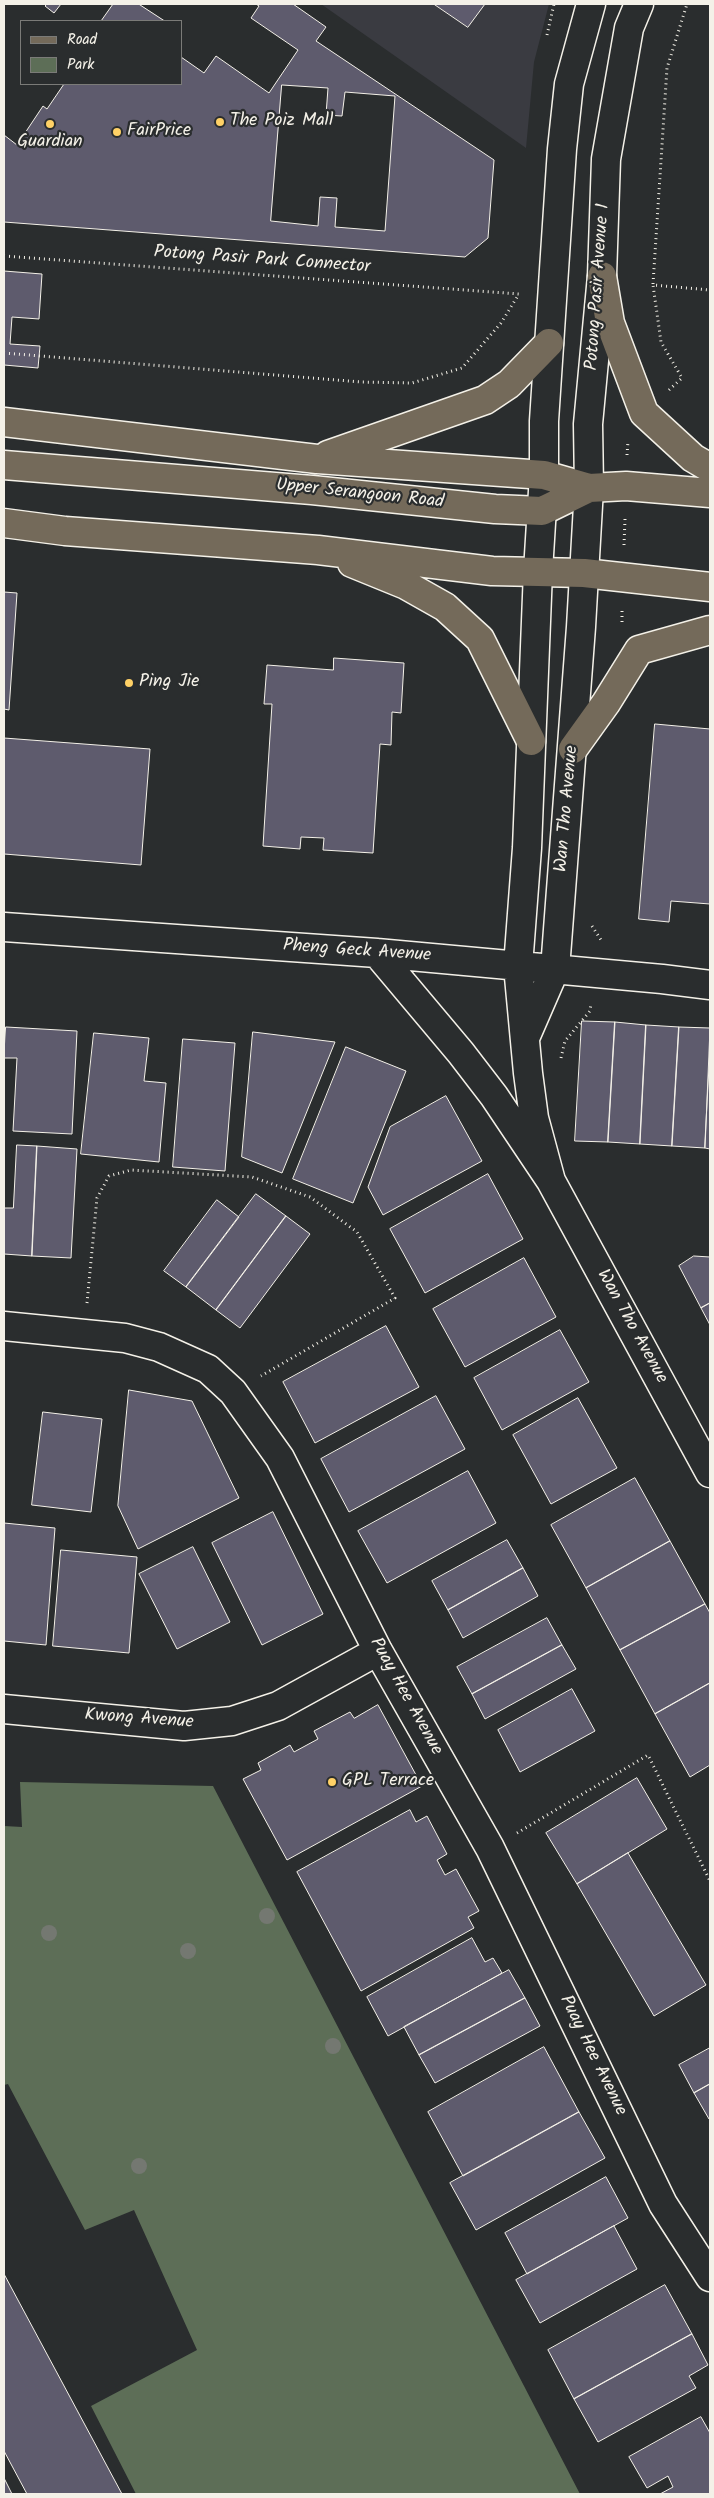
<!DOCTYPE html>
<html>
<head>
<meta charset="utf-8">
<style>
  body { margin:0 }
  #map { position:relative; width:714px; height:2498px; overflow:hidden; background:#2a2d2e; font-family:Kalam,sans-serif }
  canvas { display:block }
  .frame { position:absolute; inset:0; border:5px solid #f4f1e8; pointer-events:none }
  .legend { position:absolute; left:20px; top:20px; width:162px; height:65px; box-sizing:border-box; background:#2a2d2e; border:1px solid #7b7b78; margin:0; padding:6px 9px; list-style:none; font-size:15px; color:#f4f1e8 }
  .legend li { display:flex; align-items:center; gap:10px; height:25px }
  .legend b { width:25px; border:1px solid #7b7b78 }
</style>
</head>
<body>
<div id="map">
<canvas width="714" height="2498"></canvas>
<div class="frame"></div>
<ul class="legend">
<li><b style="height:6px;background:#746a5a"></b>Road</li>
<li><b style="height:14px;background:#5d6e57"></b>Park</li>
</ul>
</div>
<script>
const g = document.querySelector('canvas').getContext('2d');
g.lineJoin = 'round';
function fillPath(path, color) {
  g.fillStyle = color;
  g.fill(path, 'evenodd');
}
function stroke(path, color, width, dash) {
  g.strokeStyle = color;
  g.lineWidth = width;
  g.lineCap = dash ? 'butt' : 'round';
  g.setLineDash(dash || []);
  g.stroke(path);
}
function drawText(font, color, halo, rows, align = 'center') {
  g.font = font + ' Kalam,sans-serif';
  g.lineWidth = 4.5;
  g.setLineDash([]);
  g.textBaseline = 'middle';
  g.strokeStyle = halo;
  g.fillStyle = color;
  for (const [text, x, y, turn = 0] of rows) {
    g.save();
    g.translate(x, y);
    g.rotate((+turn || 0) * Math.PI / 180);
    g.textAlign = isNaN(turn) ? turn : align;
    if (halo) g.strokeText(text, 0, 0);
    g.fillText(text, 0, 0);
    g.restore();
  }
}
fillPath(new Path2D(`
  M321 4H549L534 62 526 148Z`), '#3a3b41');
fillPath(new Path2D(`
  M20 1782 213 1786 580 2494H136L91 2406 197 2350 134 2210 85 2230 8 2084 4 2085V1826L22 1827Z`), '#5d6e57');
const building = new Path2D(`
  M4 4H293L326 27 316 41 494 160 488 238 465 257 4 222ZM21 21H181V84H21Z
  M4 4H47L45 6 54 13 61 4H113L101 21H21V84H64L47 109 43 106 17 145 4 135Z
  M139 4H256L259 6 251 18 298 50 269 93 216 56 204 73 181 57V21H165Z
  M434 4H485L468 27Z
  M282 85 328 88 326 115 342 116 345 92 395 96 385 231 335 227 337 198 320 197 318 226 271 221Z
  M4 271 42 274 39 319 12 317 10 344 40 346 38 368 4 365Z
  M4 592 17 593 9 710 4 709Z
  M334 658 404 663 401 713 392 712 391 745 380 744 373 853 323 850 324 838 301 837 300 849 263 846 272 704H264L267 665 333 670Z
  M655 724 710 729V904L671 901 669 922 639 919Z
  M4 738 150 749 141 865 4 854Z
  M582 1021 615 1022 608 1142 575 1141Z
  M615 1022 646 1025 640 1144 608 1142Z
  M646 1025 679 1027 672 1146 640 1144Z
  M6 1027 77 1031 72 1134 13 1131 17 1058H4Z
  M679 1027 710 1028 705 1148 672 1146Z
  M253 1032 335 1042 282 1173 242 1157Z
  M94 1033 149 1038 144 1081 166 1083 159 1162 81 1154Z
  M183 1039 235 1043 225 1171 173 1167Z
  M346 1047 406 1071 353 1203 293 1179Z
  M710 1048V1149L705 1148Z
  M446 1096 482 1161 383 1215 368 1187 390 1127Z
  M17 1145 37 1146 32 1256 4 1254V1208H13Z
  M37 1146 77 1149 71 1258 32 1256Z
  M488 1174 523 1239 425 1293 390 1229Z
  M256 1194 286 1216 216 1310 186 1287Z
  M217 1200 239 1217 186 1287 164 1271Z
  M286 1216 310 1234 240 1328 216 1310Z
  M694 1256 710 1257V1303L701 1308 679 1266Z
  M524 1258 556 1317 465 1367 433 1309Z
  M710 1303V1325L701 1308Z
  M386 1326 419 1387 315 1443 283 1382Z
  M560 1330 589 1382 502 1430 474 1378Z
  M129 1390 192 1401 239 1498 138 1549 118 1506Z
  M436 1396 465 1449 349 1512 321 1459Z
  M578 1398 617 1468 551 1504 513 1435Z
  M43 1412 102 1419 91 1512 32 1505Z
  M468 1471 496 1523 387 1583 358 1531Z
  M635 1478 670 1541 586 1588 551 1525Z
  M273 1512 323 1614 262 1645 212 1543Z
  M4 1523 55 1528 46 1645 4 1641Z
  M507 1540 523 1568 448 1610 432 1581Z
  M670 1541 705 1604 620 1650 586 1588Z
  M193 1547 230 1622 177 1649 139 1574Z
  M61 1550 137 1557 129 1653 53 1646Z
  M523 1568 538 1596 463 1638 448 1610Z
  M705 1604 710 1613V1683L655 1714 620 1650Z
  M547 1618 562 1645 472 1694 457 1667Z
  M562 1645 576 1669 485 1719 472 1694Z
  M710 1683V1765L690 1777 655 1714Z
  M572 1689 595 1731 520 1772 498 1730Z
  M378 1705 422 1786 287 1860 243 1779 261 1770 258 1763 290 1745 294 1752 318 1739 314 1731 350 1712 354 1718Z
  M637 1778 667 1829 577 1884 546 1833Z
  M410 1810 416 1822 427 1816 447 1854 437 1860 445 1875 456 1869 479 1911 468 1917 474 1928 361 1991 297 1872Z
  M628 1853 706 1985 654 2016 577 1884Z
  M472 1938 485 1962 493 1958 502 1973 388 2036 367 1997Z
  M509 1970 525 1998 419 2055 404 2027Z
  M525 1998 540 2026 435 2083 419 2055Z
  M544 2047 579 2112 463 2176 428 2112Z
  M710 2048V2084L694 2093 679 2065Z
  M710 2084V2118L709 2119 694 2093Z
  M579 2112 605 2158 476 2230 450 2183Z
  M606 2177 628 2218 527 2274 505 2233Z
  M614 2226 637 2269 540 2323 516 2280Z
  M4 2274 122 2494H27L4 2451Z
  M665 2285 692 2334 574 2399 548 2350Z
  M692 2334 708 2365 689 2376 696 2388 598 2442 574 2399Z
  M701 2417 710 2433V2494H660L673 2487 668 2476 647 2488 629 2457Z
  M4 2478 12 2494H4Z`);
fillPath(building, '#5e5b6d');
stroke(building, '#f4f1e8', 1);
const minor = new Path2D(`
  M4 927 377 953 662 979 710 985
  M377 953 461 1053 494 1096 551 1181 710 1473
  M525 1038 555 969 581 627 589 488 588 424 602 276 606 159 629 28 639 4
  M551 1181 534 1118 528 1073 518 966 527 848 538 571 544 475V421L562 149 569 84 591 4
  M4 1326 125 1338 159 1347 208 1369 233 1392 280 1458 378 1651 490 1848 663 2204 710 2277
  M4 1709 184 1726 232 1721 278 1706 378 1651`);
const major = new Path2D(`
  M602 276 610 323 644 413 693 458 710 468
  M4 422 317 459 544 475 589 488
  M328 455 485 400 509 384 549 343
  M4 465 312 490 495 509 542 511 589 488 626 486 710 493
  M4 523 65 531 318 550 492 571 584 573 710 587
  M352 563 406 585 445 607 480 639 531 741
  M573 749 606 703 639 650 710 630`);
stroke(minor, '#f4f1e8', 31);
stroke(major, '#f4f1e8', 31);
stroke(new Path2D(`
  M547 35 554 4
  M4 256 519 294
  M653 284 667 68 687 4
  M4 353 361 382 412 383 462 368 501 323 519 294
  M669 390 682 378 661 342 653 285 710 290
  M627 455 628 441
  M624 545 625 519
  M622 622V608
  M592 926 601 940
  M561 1058 565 1041 590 1011 591 1004
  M87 1303 97 1198 109 1176 131 1170 252 1177 310 1197 357 1232 395 1298 261 1376
  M517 1833 648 1755 710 1881`), '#f4f1e8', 3, [1, 4]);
stroke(minor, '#2a2d2e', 28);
stroke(major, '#746a5a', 28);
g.fillStyle = '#747871';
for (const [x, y] of [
  [267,1916],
  [49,1933],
  [188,1951],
  [333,2046],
  [139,2166]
]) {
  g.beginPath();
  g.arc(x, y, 8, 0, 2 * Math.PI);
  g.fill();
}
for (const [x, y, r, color] of [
  [220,122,5,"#ffd166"],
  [50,124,5,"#ffd166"],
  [117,132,5,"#ffd166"],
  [129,683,5,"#ffd166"],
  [332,1782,5,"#ffd166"]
]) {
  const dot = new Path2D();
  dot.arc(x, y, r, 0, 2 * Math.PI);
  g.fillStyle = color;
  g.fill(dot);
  stroke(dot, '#2a2d2e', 2);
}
drawText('18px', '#f4f1e8', '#2a2d2e', [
  ["The Poiz Mall",230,122],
  ["FairPrice",127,132],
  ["Guardian",50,143,"center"],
  ["Ping Jie",139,683],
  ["GPL Terrace",342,1782]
], 'left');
drawText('18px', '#f4f1e8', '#2a2d2e', [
  ["Potong Pasir Park Connector",262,261,4],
  ["Potong Pasir Avenue 1",599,287,-86],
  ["Upper Serangoon Road",360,495,6],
  ["Wan Tho Avenue",568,809,-85],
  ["Pheng Geck Avenue",357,952,4],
  ["Wan Tho Avenue",631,1327,61],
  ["Puay Hee Avenue",405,1697,61],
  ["Kwong Avenue",139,1720,4],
  ["Puay Hee Avenue",592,2056,64]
]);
</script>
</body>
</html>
